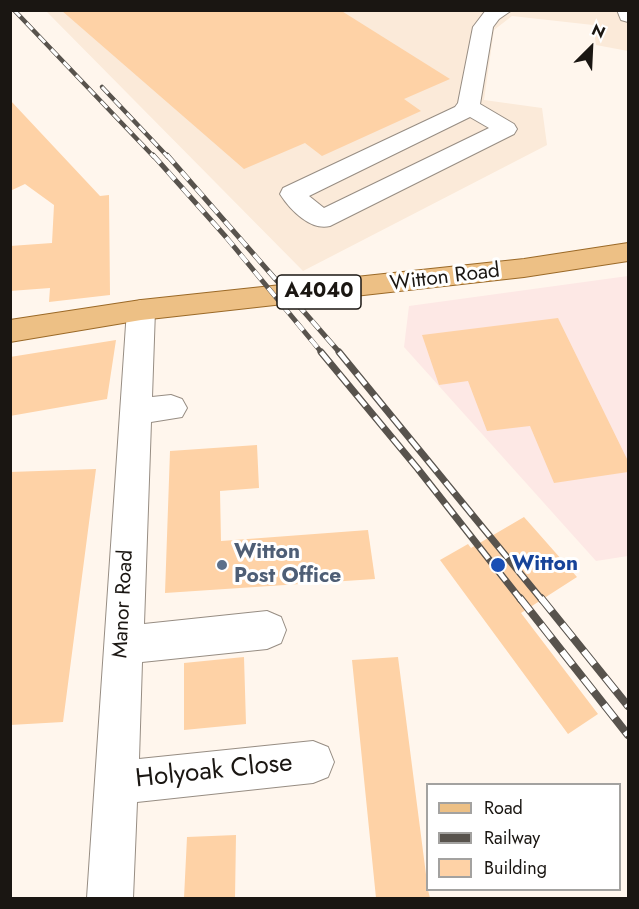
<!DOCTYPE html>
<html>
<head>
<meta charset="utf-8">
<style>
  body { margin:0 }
  #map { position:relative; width:639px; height:909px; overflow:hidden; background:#fff6ed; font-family:Jost,sans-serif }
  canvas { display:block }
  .frame { position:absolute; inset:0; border:12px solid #1a1612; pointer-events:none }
  .legend { position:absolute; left:426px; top:783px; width:195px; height:108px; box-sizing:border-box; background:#fff; border:2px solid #a3a2a0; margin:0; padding:8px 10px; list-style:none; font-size:18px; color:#1a1612 }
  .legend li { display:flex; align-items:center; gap:12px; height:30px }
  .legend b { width:30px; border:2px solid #a3a2a0 }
  .north { position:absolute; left:561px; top:18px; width:60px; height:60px; -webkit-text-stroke:4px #fff; paint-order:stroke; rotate:24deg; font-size:16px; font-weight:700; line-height:24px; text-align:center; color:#1a1612 }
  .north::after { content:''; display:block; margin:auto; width:21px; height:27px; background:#1a1612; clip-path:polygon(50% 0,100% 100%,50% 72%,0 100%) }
</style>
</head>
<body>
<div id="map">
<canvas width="639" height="909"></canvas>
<div class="frame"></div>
<ul class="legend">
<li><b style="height:8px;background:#edc085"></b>Road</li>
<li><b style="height:8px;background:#58534d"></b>Railway</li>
<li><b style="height:16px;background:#fed2a6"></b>Building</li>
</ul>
<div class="north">N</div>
</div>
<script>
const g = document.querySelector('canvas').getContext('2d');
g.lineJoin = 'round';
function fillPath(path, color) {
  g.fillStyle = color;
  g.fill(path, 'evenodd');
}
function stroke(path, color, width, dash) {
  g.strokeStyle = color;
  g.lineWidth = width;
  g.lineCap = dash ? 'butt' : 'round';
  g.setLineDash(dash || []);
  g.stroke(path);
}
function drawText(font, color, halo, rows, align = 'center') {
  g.font = font + ' Jost,sans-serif';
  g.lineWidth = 6;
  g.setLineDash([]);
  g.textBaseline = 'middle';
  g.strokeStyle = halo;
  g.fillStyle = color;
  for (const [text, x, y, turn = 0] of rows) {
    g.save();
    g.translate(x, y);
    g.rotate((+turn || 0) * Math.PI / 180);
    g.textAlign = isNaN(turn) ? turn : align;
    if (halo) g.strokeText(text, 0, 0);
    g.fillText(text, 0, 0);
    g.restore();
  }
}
fillPath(new Path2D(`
  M628 276V556L596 561 404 347 409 306Z`), '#fde8e5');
fillPath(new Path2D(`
  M46 11H628V51L596 45 593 25 512 16 494 30 484 100 542 108 547 145 303 271Z`), '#fbead9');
fillPath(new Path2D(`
  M61 10H340L450 79 404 99 421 111 322 156 305 143 244 169Z
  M10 100 100 196 109 195 110 295 49 302 50 288 10 291V246L52 243 54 205 25 184 10 191Z
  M558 318 628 461V472L554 483 530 426 487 431 468 381 439 385 422 335Z
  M116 340 107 399 10 416V357Z
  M257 445 259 488 220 491 221 541 368 530 375 579 165 593 170 451Z
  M96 469 63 722 10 725V472Z
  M524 517 577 577 521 613 598 714 568 734 440 560 468 544 471 548Z
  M244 657 246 724 184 730V663Z
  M398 657 428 890 430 898H376L352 660Z
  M236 835 235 898H184L187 837Z`), '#fed2a6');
const minor = new Path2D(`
  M486 10H512L499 19 493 27 480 104 514 124 517 129 514 134 330 226C311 231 290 210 280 194L283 188 455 107 458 103 473 27ZM470 117 489 128 324 208 309 196Z
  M617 10H628V22L621 20Z
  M141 300 151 303 155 310 152 397 171 395 182 399 187 408 182 417 151 422 144 624 267 611 281 617 286 630 281 643 267 649 142 662 139 759 313 741 328 747 334 762 328 777 313 783 137 802 133 898H87L127 310 131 303Z`);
const major = new Path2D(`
  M628 243V261L524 277 141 320 10 342V320L141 300 524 259Z`);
stroke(minor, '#978d83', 2);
stroke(major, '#9b6927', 2);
fillPath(minor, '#fff');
fillPath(major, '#edc085');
const railFar3 = new Path2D(`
  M14 10 154 157
  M102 87 168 157`);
const railFar2 = new Path2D(`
  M153 155 226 237 322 353
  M167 155 340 353`);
const railFar1 = new Path2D(`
  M321 352 418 469 521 600
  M339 352 542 600`);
const rail = new Path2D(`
  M520 598 628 735
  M541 598 628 706`);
stroke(railFar3, '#58534d', 4.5);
stroke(railFar2, '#58534d', 5);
stroke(railFar1, '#58534d', 7);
stroke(rail, '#58534d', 8);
stroke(railFar3, '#fff', 3, [9]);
stroke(railFar2, '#fff', 4, [11]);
stroke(railFar1, '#fff', 4.5, [14]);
stroke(rail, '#fff', 6, [17]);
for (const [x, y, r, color] of [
  [222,565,6,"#5c6f8a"],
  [498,565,8,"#1a4fb4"]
]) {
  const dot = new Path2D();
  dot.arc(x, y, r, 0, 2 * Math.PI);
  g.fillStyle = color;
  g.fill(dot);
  stroke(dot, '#fff', 2);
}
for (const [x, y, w] of [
  [319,292,84]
]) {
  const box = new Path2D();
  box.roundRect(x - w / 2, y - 17, w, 34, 4.5);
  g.fillStyle = '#fff';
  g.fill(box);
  stroke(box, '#1a1612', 1.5);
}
drawText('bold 20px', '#1a1612', null, [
  ["A4040",319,292]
]);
drawText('21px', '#1a1612', '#fff', [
  ["Witton Road",445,278,-7],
  ["Manor Road",124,604,-87]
]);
drawText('bold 21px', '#4e5e75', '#fff', [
  ["Witton",234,553],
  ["Post Office",234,577]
], 'left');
drawText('bold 21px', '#164399', '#fff', [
  ["Witton",512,565]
], 'left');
drawText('26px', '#1a1612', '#fff', [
  ["Holyoak Close",214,772,-6]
]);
</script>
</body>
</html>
